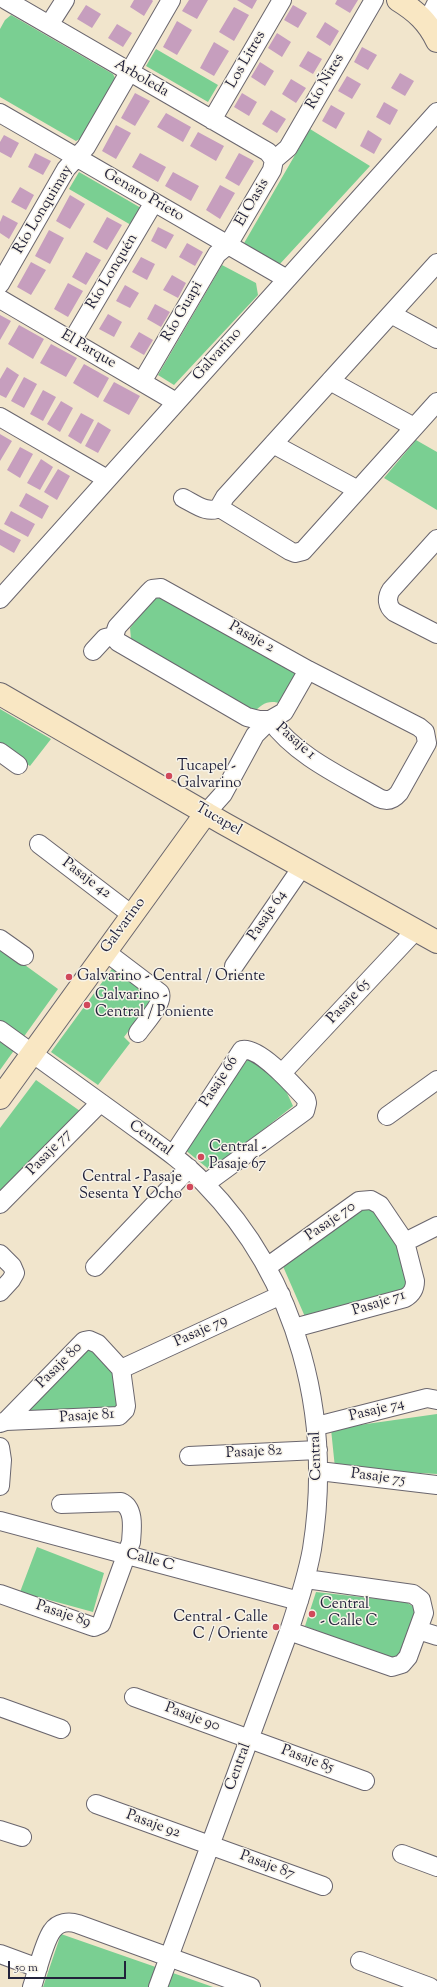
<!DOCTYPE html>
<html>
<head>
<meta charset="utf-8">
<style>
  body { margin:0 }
  #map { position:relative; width:437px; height:1987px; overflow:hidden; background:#f1e5cc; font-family:"Sorts Mill Goudy",serif }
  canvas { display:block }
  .scale { position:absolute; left:8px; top:1961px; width:118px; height:18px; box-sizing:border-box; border:2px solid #22223b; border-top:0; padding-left:5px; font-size:12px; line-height:14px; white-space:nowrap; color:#22223b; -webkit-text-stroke:3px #f7f3e8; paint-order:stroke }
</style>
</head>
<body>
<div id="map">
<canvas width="437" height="1987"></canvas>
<div class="scale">50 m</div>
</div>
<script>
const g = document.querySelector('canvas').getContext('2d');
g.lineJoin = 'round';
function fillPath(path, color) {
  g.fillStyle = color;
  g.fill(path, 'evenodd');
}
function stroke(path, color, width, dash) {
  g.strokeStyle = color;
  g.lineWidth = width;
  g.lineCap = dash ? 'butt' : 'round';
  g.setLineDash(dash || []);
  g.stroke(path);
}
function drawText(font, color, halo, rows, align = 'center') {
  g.font = font + ' "Sorts Mill Goudy",serif';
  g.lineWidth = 3;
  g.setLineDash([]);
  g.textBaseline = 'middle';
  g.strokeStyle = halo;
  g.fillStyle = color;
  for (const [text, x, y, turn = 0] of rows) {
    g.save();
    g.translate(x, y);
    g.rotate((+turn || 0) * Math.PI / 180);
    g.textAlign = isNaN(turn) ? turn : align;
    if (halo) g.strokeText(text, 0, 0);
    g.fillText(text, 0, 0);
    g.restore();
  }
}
fillPath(new Path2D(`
  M11 15 113 74 117 82 83 137 76 141 0 97V29L5 20Z
  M156 49 218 85 208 102 146 66Z
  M310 129 370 166 279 265 243 245Z
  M79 172 141 208 131 225 69 189Z
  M222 265 256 283 258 295 174 385 158 375Z
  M416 440 437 452V510L384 478Z
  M154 598H163L295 673 296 681 282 704C268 699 262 704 252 714L131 639 130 628Z
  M0 709 51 739 30 766 0 745Z
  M0 947 58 989 0 1070Z
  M114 966 155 996 124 1037 130 1043 98 1085 51 1052Z
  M248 1059 280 1078 293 1106 211 1171 184 1149Z
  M36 1080 80 1111 0 1193V1128Z
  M371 1206 395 1233 410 1289 306 1319 282 1264 365 1207Z
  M91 1347 113 1365 118 1410 39 1417 27 1411Z
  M437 1414V1474L335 1468 331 1429Z
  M37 1547 104 1573 93 1612 20 1592Z
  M316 1592 406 1602 414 1607 415 1613 400 1654 394 1658 381 1656 305 1626Z
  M61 1934 213 1987H43Z`), '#7acf92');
fillPath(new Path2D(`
  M134 0H152L153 1 144 16 130 7Z
  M189 0H208L197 19 182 11Z
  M237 0H257L252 9Z
  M337 0H358L350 13 335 4Z
  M86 5 101 14 92 28 77 19Z
  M293 5 307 13 298 28 284 20Z
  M234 7 249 15 234 41 219 32Z
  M177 21 192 30 177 55 163 47Z
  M325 22 339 31 330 46 316 37Z
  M117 24 132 33 123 47 108 38Z
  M277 33 291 42 282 57 268 48Z
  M214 42 229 51 214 76 200 68Z
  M362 47 377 55 368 70 354 62Z
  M308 51 322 59 313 74 299 66Z
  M260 62 274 71 265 86 251 77Z
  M400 73 414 81 405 96 391 88Z
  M347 76 361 84 352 99 338 91Z
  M291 79 306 88 296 103 282 94Z
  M135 93 150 101 135 126 121 118Z
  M242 93 257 102 249 116 234 107Z
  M384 102 398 110 390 125 376 117Z
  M331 105 345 113 336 129 322 121Z
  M271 110 286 119 277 133 262 124Z
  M166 113 191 127 183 142 157 127Z
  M116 125 131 133 116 159 102 151Z
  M368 130 382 139 374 154 360 146Z
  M198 132 224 146 216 161 190 146Z
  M4 135 19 143 11 158 0 152V142Z
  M35 153 51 161 43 175 28 167Z
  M140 153 166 167 158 182 132 167Z
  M239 153 254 161 239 186 225 178Z
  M173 172 199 186 191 201 165 186Z
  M220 185 235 193 220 219 206 210Z
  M20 187 34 195 26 210 11 202Z
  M70 195 85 204 70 229 56 221Z
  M3 215 18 223 9 239 0 233V222Z
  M107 217 122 225 107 250 93 242Z
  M158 227 174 235 166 249 151 241Z
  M49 230 64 238 50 264 35 256Z
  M187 243 203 252 195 266 179 257Z
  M86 252 101 260 86 285 72 277Z
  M141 257 155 264 147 280 132 272Z
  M31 262 46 270 31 295 17 287Z
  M172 275 186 283 178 298 163 290Z
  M68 283 83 291 68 317 54 309Z
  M125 285 139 293 130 308 116 301Z
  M155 304 170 312 161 327 147 319Z
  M108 314 122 322 114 337 99 329Z
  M0 315 11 321 0 340Z
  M19 325 44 339 33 359 8 344Z
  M139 332 153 340 144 355 130 347Z
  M51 344 77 358 66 377 40 363Z
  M84 364 109 378 98 398 73 383Z
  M7 367 19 375 6 398 0 395V379Z
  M24 377 37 384 24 408 11 401Z
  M114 382 140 396 129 415 103 401Z
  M43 390 56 397 43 421 30 414Z
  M61 401 73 408 60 432 47 424Z
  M81 413 94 420 81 444 68 436Z
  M98 422 111 430 98 453 85 446Z
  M0 434 12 441 0 461Z
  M20 447 33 454 20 478 7 470Z
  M41 459 53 467 40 490 27 483Z
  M58 469 70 476 57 500 44 492Z
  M26 493 49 506 42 519 19 506Z
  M11 511 35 524 28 537 4 524Z
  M0 529 21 540 14 553 0 545Z`), '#c69ebe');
const street = new Path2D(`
  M6 0 268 152 274 160
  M427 22 437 2
  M49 25 65 0
  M0 113 287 279
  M212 120 282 0
  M274 160 288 148 374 0
  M437 263 225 497 221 504 223 510 290 551 295 553 303 551 437 402
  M0 284 66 169 86 147 171 0
  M0 299 176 402
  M391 314 437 339
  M72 341 154 202
  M330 381 414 427
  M142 382 217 254 228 245 272 170 274 160
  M0 417 107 479
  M273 444 358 490
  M183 498C195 504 208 515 221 507
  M437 539 391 590C386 598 387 606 394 612L437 634
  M0 599 437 112
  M114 636 117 627 149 592 152 589 161 588 308 670 419 727 425 732 427 743 399 793C393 800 387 802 379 798 341 776 296 756 270 720
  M114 636 118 642 247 717 259 720H270
  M93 651 105 638 114 636
  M0 752 18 765
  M206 813 223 794 255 735 270 720 284 712 308 670
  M39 844 132 915
  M0 939 24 956
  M106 952 160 993C164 1003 144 1024 138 1033
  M234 966 302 867
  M0 1030C42 1060 84 1091 126 1121 153 1141 181 1159 204 1183 299 1280 333 1417 312 1549 307 1577 298 1604 289 1631L158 1987
  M282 1073 416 930
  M387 1116 437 1080
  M173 1155 242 1050C259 1046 295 1087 306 1099L307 1103 305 1111 205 1184
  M0 1204 100 1103
  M405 1242 437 1226
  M0 1254 12 1266 15 1273 11 1280 0 1292
  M95 1267 189 1168
  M267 1267 359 1201 371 1200 380 1205 405 1242 415 1281C415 1289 412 1294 405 1298L294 1328
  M121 1369 281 1295
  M0 1423 6 1421 84 1341 89 1340 98 1344 121 1369 126 1406 125 1410 119 1416 6 1421
  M317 1426 427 1398 437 1400
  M0 1447 2 1460 0 1486
  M189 1456 318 1450
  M319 1471 437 1485
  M0 1521 299 1601
  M0 1594 91 1626 94 1627 101 1624 131 1542C132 1529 135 1508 121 1502L61 1504
  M418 1630 437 1636
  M289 1631 392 1667 402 1664 408 1657 424 1613 421 1600 413 1594 306 1579
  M134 1697 365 1781
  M0 1707 61 1729
  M96 1804 323 1886
  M0 1830 22 1837
  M402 1854 437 1867
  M0 1954 38 1968
  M360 1961 430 1987
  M32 1987C37 1972 44 1942 52 1931 58 1922 69 1921 78 1924L251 1987`);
const secondary = new Path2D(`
  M398 0C416 11 428 22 437 41
  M0 694 223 823 437 942
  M0 1098 206 813`);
stroke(street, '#6a666e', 20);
stroke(secondary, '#6a666e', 24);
stroke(street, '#fff', 18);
stroke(secondary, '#f9e7c3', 22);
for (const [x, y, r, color] of [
  [169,776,4,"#d1495b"],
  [69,977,4,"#d1495b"],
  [87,1005,4,"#d1495b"],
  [201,1157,4,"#d1495b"],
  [190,1187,4,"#d1495b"],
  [312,1614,4,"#d1495b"],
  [276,1627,4,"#d1495b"]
]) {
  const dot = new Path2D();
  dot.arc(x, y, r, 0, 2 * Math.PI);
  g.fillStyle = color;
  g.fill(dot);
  stroke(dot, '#f7f3e8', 1.5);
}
drawText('15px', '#22223b', '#f7f3e8', [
  ["Los Litres",247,60,-60],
  ["Arboleda",141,79,30],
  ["Río Ñires",326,82,-60],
  ["Genaro Prieto",143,196,30],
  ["El Oasis",253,203,-60],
  ["Río Lonquimay",44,210,-59],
  ["Río Lonquén",113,272,-59],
  ["Río Guapi",183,312,-60],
  ["El Parque",88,350,30],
  ["Galvarino",218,355,-48],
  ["Pasaje 2",251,638,29],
  ["Pasaje 1",295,742,41],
  ["Tucapel",218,820,30],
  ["Pasaje 42",86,879,37],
  ["Pasaje 64",268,916,-56],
  ["Galvarino",124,926,-54],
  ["Pasaje 65",349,1002,-47],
  ["Pasaje 66",220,1082,-57],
  ["Central",150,1139,36],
  ["Pasaje 77",50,1153,-46],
  ["Pasaje 70",331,1222,-35],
  ["Pasaje 71",379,1304,-18],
  ["Pasaje 79",201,1332,-25],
  ["Pasaje 80",60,1366,-45],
  ["Pasaje 74",377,1411,-14],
  ["Pasaje 81",87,1417,-4],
  ["Pasaje 82",254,1453,-3],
  ["Central",317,1456,-92],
  ["Pasaje 75",378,1478,7],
  ["Calle C",150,1561,15],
  ["Pasaje 89",63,1615,18],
  ["Pasaje 90",192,1718,20],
  ["Pasaje 85",307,1760,20],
  ["Central",239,1767,-70],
  ["Pasaje 92",153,1825,20],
  ["Pasaje 87",267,1866,20]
]);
drawText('15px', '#22223b', '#f7f3e8', [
  ["Tucapel -",177,767],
  ["Galvarino",177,784],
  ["Galvarino - Central / Oriente",77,977],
  ["Galvarino -",95,996],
  ["Central / Poniente",95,1013],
  ["Central -",209,1148],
  ["Pasaje 67",209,1165],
  ["Central - Pasaje",182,1178,"right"],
  ["Sesenta Y Ocho",182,1195,"right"],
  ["Central",320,1605],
  ["- Calle C",320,1622],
  ["Central - Calle",268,1618,"right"],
  ["C / Oriente",268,1635,"right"]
], 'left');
</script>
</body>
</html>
